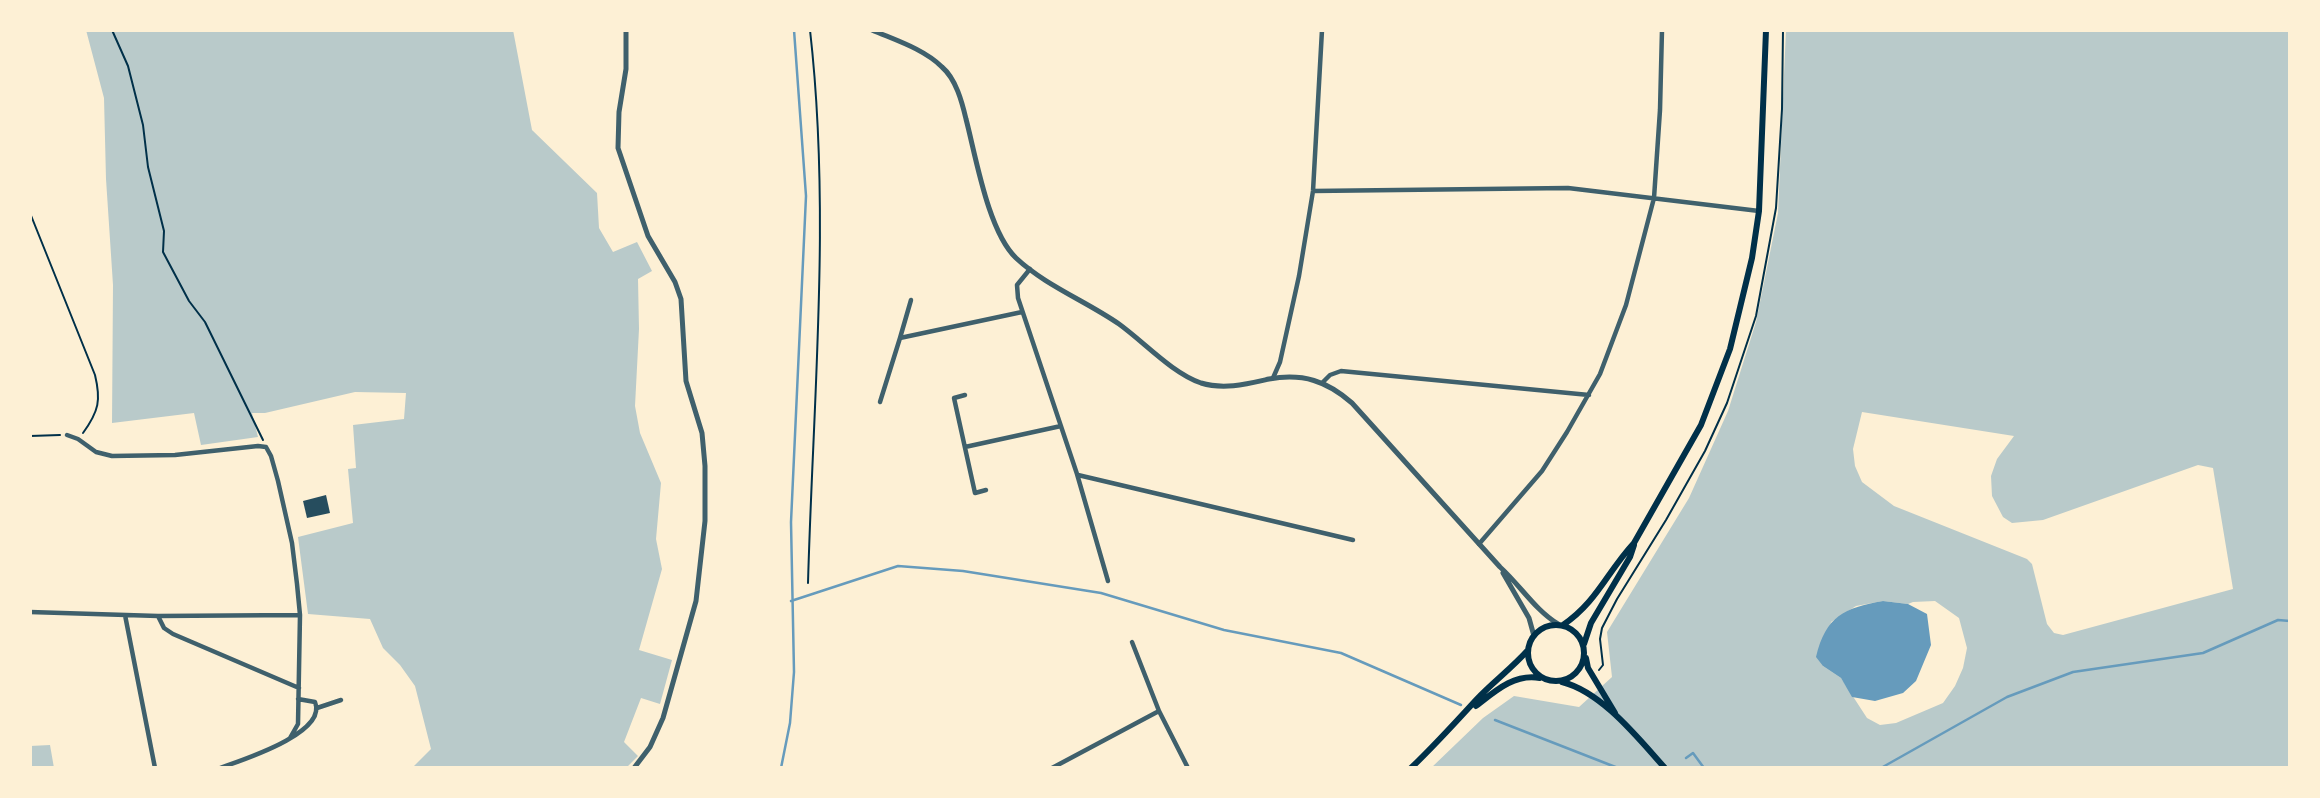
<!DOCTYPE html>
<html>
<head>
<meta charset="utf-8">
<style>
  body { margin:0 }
  #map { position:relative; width:2320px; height:798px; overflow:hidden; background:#fdf0d5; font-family:"Exo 2",sans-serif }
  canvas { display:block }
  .frame { position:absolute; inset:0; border:32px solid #fdf0d5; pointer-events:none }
</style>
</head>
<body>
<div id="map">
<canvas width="2320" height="798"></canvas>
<div class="frame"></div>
</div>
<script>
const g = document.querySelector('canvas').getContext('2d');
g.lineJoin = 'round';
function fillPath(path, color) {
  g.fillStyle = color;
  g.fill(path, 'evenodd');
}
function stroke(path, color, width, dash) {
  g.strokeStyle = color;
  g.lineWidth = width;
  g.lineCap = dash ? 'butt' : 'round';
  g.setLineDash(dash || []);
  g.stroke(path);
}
fillPath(new Path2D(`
  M86 30H513L532 130 597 193 599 228 613 252 637 242 652 271 638 279 639 329 635 406 640 433 661 483 656 539 662 569 639 650 672 660 660 704 641 698 624 742 638 756 626 768H412L431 749 415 686 400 665 383 648 370 619 308 614 298 537 353 523 348 469 356 468 353 425 404 419 406 393 355 392 265 413H252L258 437 201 445 194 413 112 423 113 285 106 179 104 98Z
  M1786 30H2290V768H1431L1483 718 1514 696 1579 707 1612 677 1607 632 1689 498 1728 411 1756 322 1778 213ZM1862 412 2014 436 1997 459 1991 476 1992 496 2003 517 2012 523 2043 520 2198 465 2213 468 2233 589 2063 635 2054 633 2047 624 2032 564 2027 559 1894 506 1862 482 1855 466 1853 449ZM1883 601 1908 604 1913 602 1935 601 1959 618 1967 648 1963 668 1955 686 1943 703 1896 723 1880 725 1867 718 1841 678 1823 666 1831 622 1856 606Z
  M50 745 54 768H30V746Z`), '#b9caca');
fillPath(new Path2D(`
  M1883 601 1908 604 1927 614 1931 645 1916 681 1903 693 1875 701 1852 697 1841 678 1823 666 1816 657C1826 616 1844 608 1883 601Z`), '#669bbc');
stroke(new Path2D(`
  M791 601 898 566 963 571 1101 593 1224 630 1341 653 1461 705
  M1495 720 1618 768
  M1686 758 1693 753 1704 768
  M781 768 790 723 794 672 791 522 806 196 794 30
  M1881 768 2007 697 2073 672 2203 653 2278 620 2290 621`), '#669bbc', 2.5);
fillPath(new Path2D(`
  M326 495 330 513 307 518 303 501Z`), '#264d5e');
stroke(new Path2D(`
  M112 30 128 66 143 125 148 167 164 231 163 252 189 301 205 322 263 440
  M30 213 95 375C101 400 99 411 83 433
  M30 436 60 435
  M808 583C813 399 831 214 810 30
  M1599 670 1603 665 1600 639 1602 628 1617 599 1666 520 1705 451 1727 403 1756 316 1776 208 1782 109 1783 30`), '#003049', 2);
stroke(new Path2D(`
  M1313 191 1568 188 1759 211
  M1030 269 1017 285 1018 298 1077 474 1108 581
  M900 338 911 300
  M1273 378 1280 362 1299 276 1313 191 1322 30
  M1323 382 1330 375 1341 371 1589 395
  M965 395 954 398 975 493 986 490
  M880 402 900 338 1022 312
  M67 435 78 439 96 452 112 456 175 455 258 446 266 447 271 456 278 481 292 543 297 584 300 615 298 724 290 738
  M965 447 1061 426
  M1078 475 1353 540
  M1479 544 1542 471 1567 432 1600 374 1626 305 1654 198 1660 110 1662 30
  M30 612 158 616 300 615
  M125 615 155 768
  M158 616 164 628 173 634 299 688
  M1132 642 1159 711 1188 768
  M317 708 341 700
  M220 768C242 760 328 733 315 702L298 699
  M1052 768 1159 711`), '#3f606c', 4.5);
stroke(new Path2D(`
  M626 30V69L619 112 618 148 648 236 675 282 681 299 686 381 702 433 705 466V521L696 601 663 718 650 747 634 768
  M872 30C895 40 924 49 942 67 956 79 962 102 966 119 976 157 988 231 1016 258 1046 286 1086 301 1119 324 1144 342 1172 373 1201 383 1224 390 1247 384 1269 379 1303 373 1327 381 1352 403L1500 567C1520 585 1535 610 1558 624
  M1503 573 1529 618 1534 636`), '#3f606c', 5);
stroke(new Path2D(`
  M1528 653a28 28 0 1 1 56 0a28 28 0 1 1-56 0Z
  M1563 625C1597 602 1607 572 1634 543L1701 425 1730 349 1752 258 1759 211 1766 30
  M1584 644 1591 623 1630 557 1634 545
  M1586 658 1588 668 1615 713
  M1562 682C1602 692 1638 738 1665 768
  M1476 706C1495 691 1515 673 1540 678
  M1411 768C1434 746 1455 723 1476 700 1493 682 1512 668 1528 650`), '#003049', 6);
</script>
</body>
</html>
